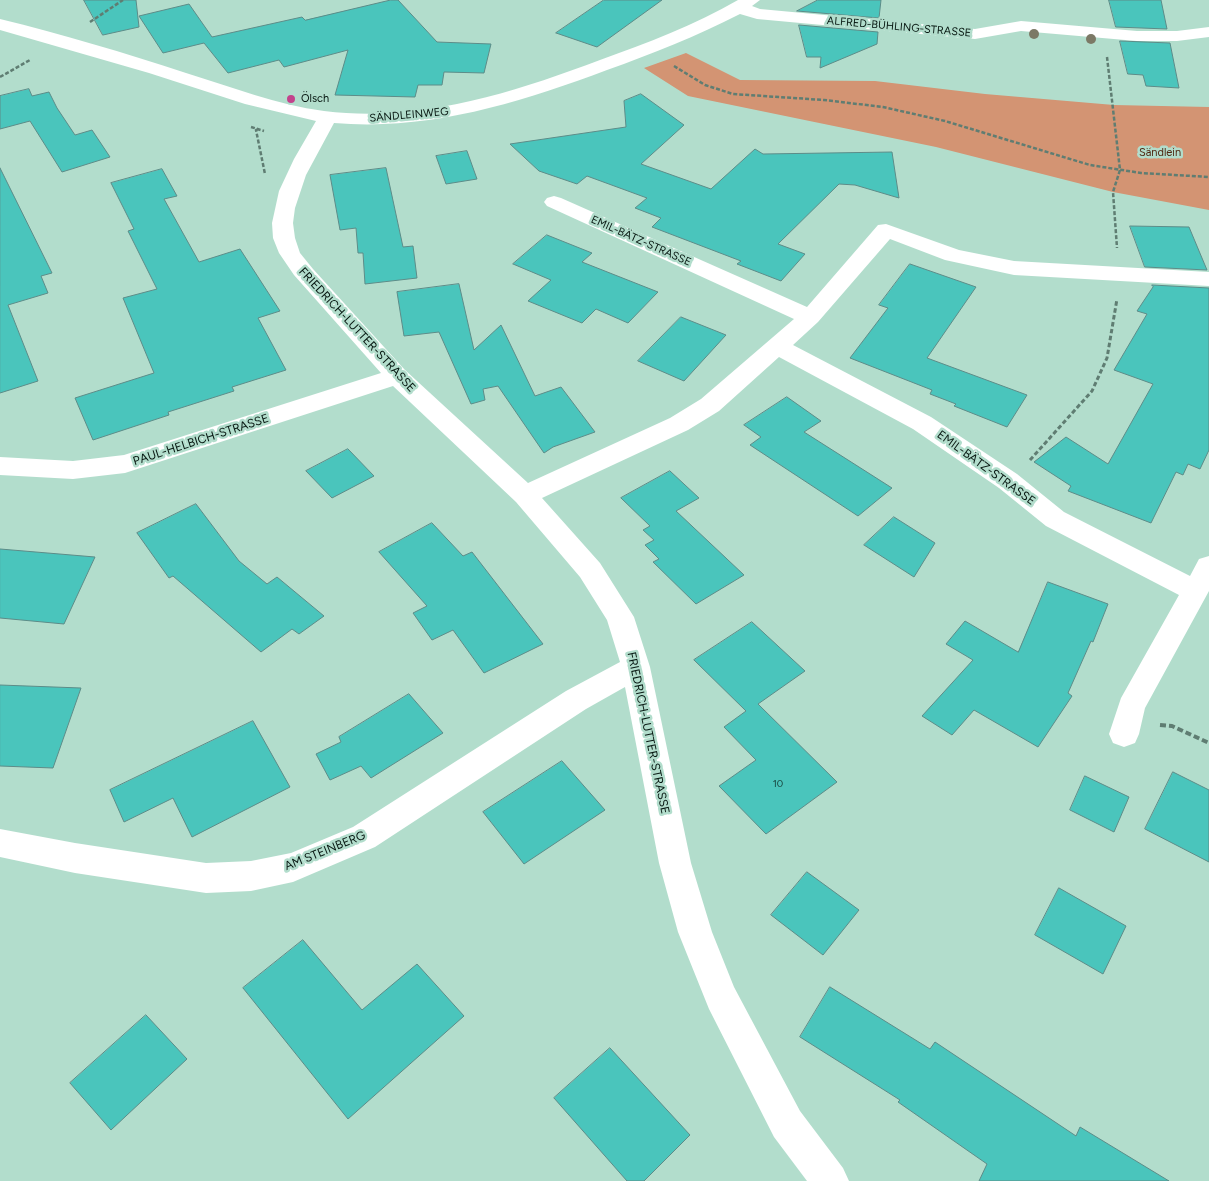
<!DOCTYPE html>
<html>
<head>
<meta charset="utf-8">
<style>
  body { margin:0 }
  canvas { display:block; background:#b2ddcc }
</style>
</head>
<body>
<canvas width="1209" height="1181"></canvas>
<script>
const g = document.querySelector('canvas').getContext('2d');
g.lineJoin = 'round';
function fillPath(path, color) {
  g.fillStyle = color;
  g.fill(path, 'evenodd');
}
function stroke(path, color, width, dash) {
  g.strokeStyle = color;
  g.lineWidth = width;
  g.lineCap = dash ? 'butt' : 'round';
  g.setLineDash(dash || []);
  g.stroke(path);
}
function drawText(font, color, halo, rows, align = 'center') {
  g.font = font + ' Figtree,sans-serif';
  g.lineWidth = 5;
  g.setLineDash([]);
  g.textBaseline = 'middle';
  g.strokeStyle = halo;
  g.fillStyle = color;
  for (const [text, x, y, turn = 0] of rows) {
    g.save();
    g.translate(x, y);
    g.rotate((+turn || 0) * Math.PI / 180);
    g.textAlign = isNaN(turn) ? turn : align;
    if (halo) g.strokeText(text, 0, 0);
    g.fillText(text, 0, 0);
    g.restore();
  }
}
fillPath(new Path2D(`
  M686 53 740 80 875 81 985 94 1114 105 1209 107V210L1113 192 936 147 688 96 644 68Z`), '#d39473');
const building = new Path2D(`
  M84 0H136L139 27 103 35Z
  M391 0H398L437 42 491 44 484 73 444 72 442 85H418L415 97 335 95 348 50 284 67 279 60 228 73 204 43 163 53 139 16 189 4 212 37 302 17 305 20Z
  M604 0H662L597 47 556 33Z
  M818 0H881L879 18 797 11Z
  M1109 0H1161L1167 29 1116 27Z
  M799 25 878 32 877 44 820 68 821 57H807Z
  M1120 41 1170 43 1179 88 1146 86 1143 75 1128 74Z
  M29 89 32 96 49 92 57 108 75 135 92 130 110 157 62 172 30 121 0 129V96Z
  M641 94 684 125 641 164 711 189 755 149 763 154 892 152 899 198 855 185 839 184 778 244 805 254 781 281 737 264 741 261 652 227 661 218 635 208 647 198 587 176 577 184 539 171 510 144 626 127 624 101Z
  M467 151 477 179 446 184 436 156Z
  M0 168 52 273 41 276 48 293 8 305 38 381 0 393Z
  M386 168 403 247 413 246 417 278 365 284 363 253H358L356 228 340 230 330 175Z
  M162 169 177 196 164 199 199 262 240 249 280 311 258 318 286 370 232 387 234 391 168 412 169 415 93 440 75 398 154 373 123 298 157 289 128 231 134 229 111 183Z
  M1130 226 1189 227 1207 270 1145 267Z
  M547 235 592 253 582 262 658 292 628 323 596 309 582 323 528 301 551 280 513 264Z
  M910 264 976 287 927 358 1027 395 1007 427 954 406 956 404 930 394 932 390 850 358 888 308 879 305Z
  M459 284 474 350 501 325 535 396 561 387 595 432 553 447 544 453 498 386 483 389 485 400 471 404 439 332 404 336 397 292Z
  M1152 285 1209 288V450L1200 469 1188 464 1183 475 1176 472 1151 523 1068 491 1071 486 1034 462 1066 437 1108 464 1153 384 1114 370 1147 314 1137 311 1153 287Z
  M681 317 726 335 684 381 638 361Z
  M787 397 821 421 804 432 892 488 858 516 750 445 761 437 744 425Z
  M348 449 374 476 332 498 306 471Z
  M670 471 699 498 676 511 744 575 696 604 653 562 659 559 645 545 654 540 643 530 650 526 621 498Z
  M196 504 239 561 267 584 277 577 324 616 299 634 292 629 261 652 173 576 169 578 137 533Z
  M894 517 935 543 914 577 864 545Z
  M432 523 463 556 472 552 543 644 484 673 453 630 432 640 413 613 427 606 379 552Z
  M0 549 95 557 64 624 0 618Z
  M1048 582 1108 604 1093 642 1091 641 1068 693 1072 696 1038 747 974 710 952 735 922 716 973 660 946 644 965 621 1018 652Z
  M752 622 805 671 758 704 837 782 766 834 719 786 756 760 724 727 746 711 694 660Z
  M0 685 81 688 53 768 0 766Z
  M409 694 443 733 371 778 361 766 330 780 316 754 341 742 339 737Z
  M253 721 290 787 192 837 173 798 124 822 110 790Z
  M562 761 605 810 524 864 483 812Z
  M1173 772 1209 790V862L1145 829Z
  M1085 776 1129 797 1114 832 1070 810Z
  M807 872 859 910 823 955 771 915Z
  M1059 888 1126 926 1103 974 1035 935Z
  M303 940 362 1010 417 964 464 1016 348 1119 243 988Z
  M830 987 930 1049 935 1042 1076 1136 1080 1127 1169 1181H979L987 1164 898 1102 900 1100 800 1037Z
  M146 1015 187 1059 111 1130 70 1083Z
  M610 1048 690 1135 644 1181H627L554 1098Z`);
fillPath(building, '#4ac5bc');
stroke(building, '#5d8c88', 1);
stroke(new Path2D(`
  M90 22 123 0
  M1107 57 1120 170 1113 192 1117 248
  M674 66 705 85 733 94 824 100 883 107 945 121 1090 165 1141 173 1209 177
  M0 77 30 60
  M251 127 264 131
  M258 129 256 130 265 174`), '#5f7d72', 2.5, [4, 2]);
stroke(new Path2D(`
  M1030 460 1092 391 1107 358 1117 299`), '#5f7d72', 3, [4.5, 2.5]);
stroke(new Path2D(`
  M1160 725 1172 726 1209 743`), '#5f7d72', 4, [6, 3]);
fillPath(new Path2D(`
  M738 0H760L752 6 760 9 975 29 1021 21 1137 31H1177L1209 27V37L1177 41H1137L1021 31 975 39 757 19 740 14C697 36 652 54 607 70 519 103 429 131 334 123L306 175 295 208 293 223 295 238 300 253 313 269 405 370 528 483 670 418 701 399 794 319 547 206 544 202 547 198 554 196 561 198 807 307 878 225 886 224 959 250 1014 261 1209 272V286L1014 275 945 260 890 239 818 322 793 345 931 417 1017 474 1064 512 1190 576 1199 559 1209 556V591L1145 708 1139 734 1135 743 1124 747 1113 743 1109 734 1121 698 1179 595 1046 526 999 488 913 429 779 357 719 411 688 430 542 498 600 563 634 617 650 667 691 863 712 932 734 987 800 1111 843 1168 849 1181H807L774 1137 709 1009 678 932 659 863 625 687 586 709 375 847 293 882 251 891 206 893 75 873 0 857V829L75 843 206 863 251 861 291 853 353 827 566 691 620 662 607 620 580 577 516 502 393 386 125 473 73 479 0 475V457L73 461 124 455 381 373 294 275 279 253 273 238 272 223 279 191 294 159 316 121 245 104 149 73 0 30V19C62 34 125 53 186 73 232 87 277 105 324 111 420 123 512 93 600 60 647 43 695 25 738 0Z`), '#fff');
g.fillStyle = '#7c7966';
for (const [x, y] of [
  [1034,34],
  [1091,39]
]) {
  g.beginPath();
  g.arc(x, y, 5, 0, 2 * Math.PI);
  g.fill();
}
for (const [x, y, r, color] of [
  [291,99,5,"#c3428c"]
]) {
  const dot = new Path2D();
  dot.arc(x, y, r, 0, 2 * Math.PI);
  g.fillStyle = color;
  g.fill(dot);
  stroke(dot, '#b2ddcc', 2);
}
drawText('10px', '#17423b', null, [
  ["10",778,784]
]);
drawText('11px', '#061610', '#b2ddcc', [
  ["ALFRED-BÜHLING-STRASSE",899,27,5],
  ["SÄNDLEINWEG",409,115,-5],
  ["EMIL-BÄTZ-STRASSE",641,241,24]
]);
drawText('11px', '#061610', '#b2ddcc', [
  ["Ölsch",301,99]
], 'left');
drawText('11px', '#4f2812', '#b2ddcc', [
  ["Sändlein",1160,153]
]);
drawText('12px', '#061610', '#b2ddcc', [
  ["FRIEDRICH-LUTTER-STRASSE",357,330,47],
  ["PAUL-HELBICH-STRASSE",201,440,-18],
  ["EMIL-BÄTZ-STRASSE",986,468,36],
  ["FRIEDRICH-LUTTER-STRASSE",648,733,78],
  ["AM STEINBERG",325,851,-22]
]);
</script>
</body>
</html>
